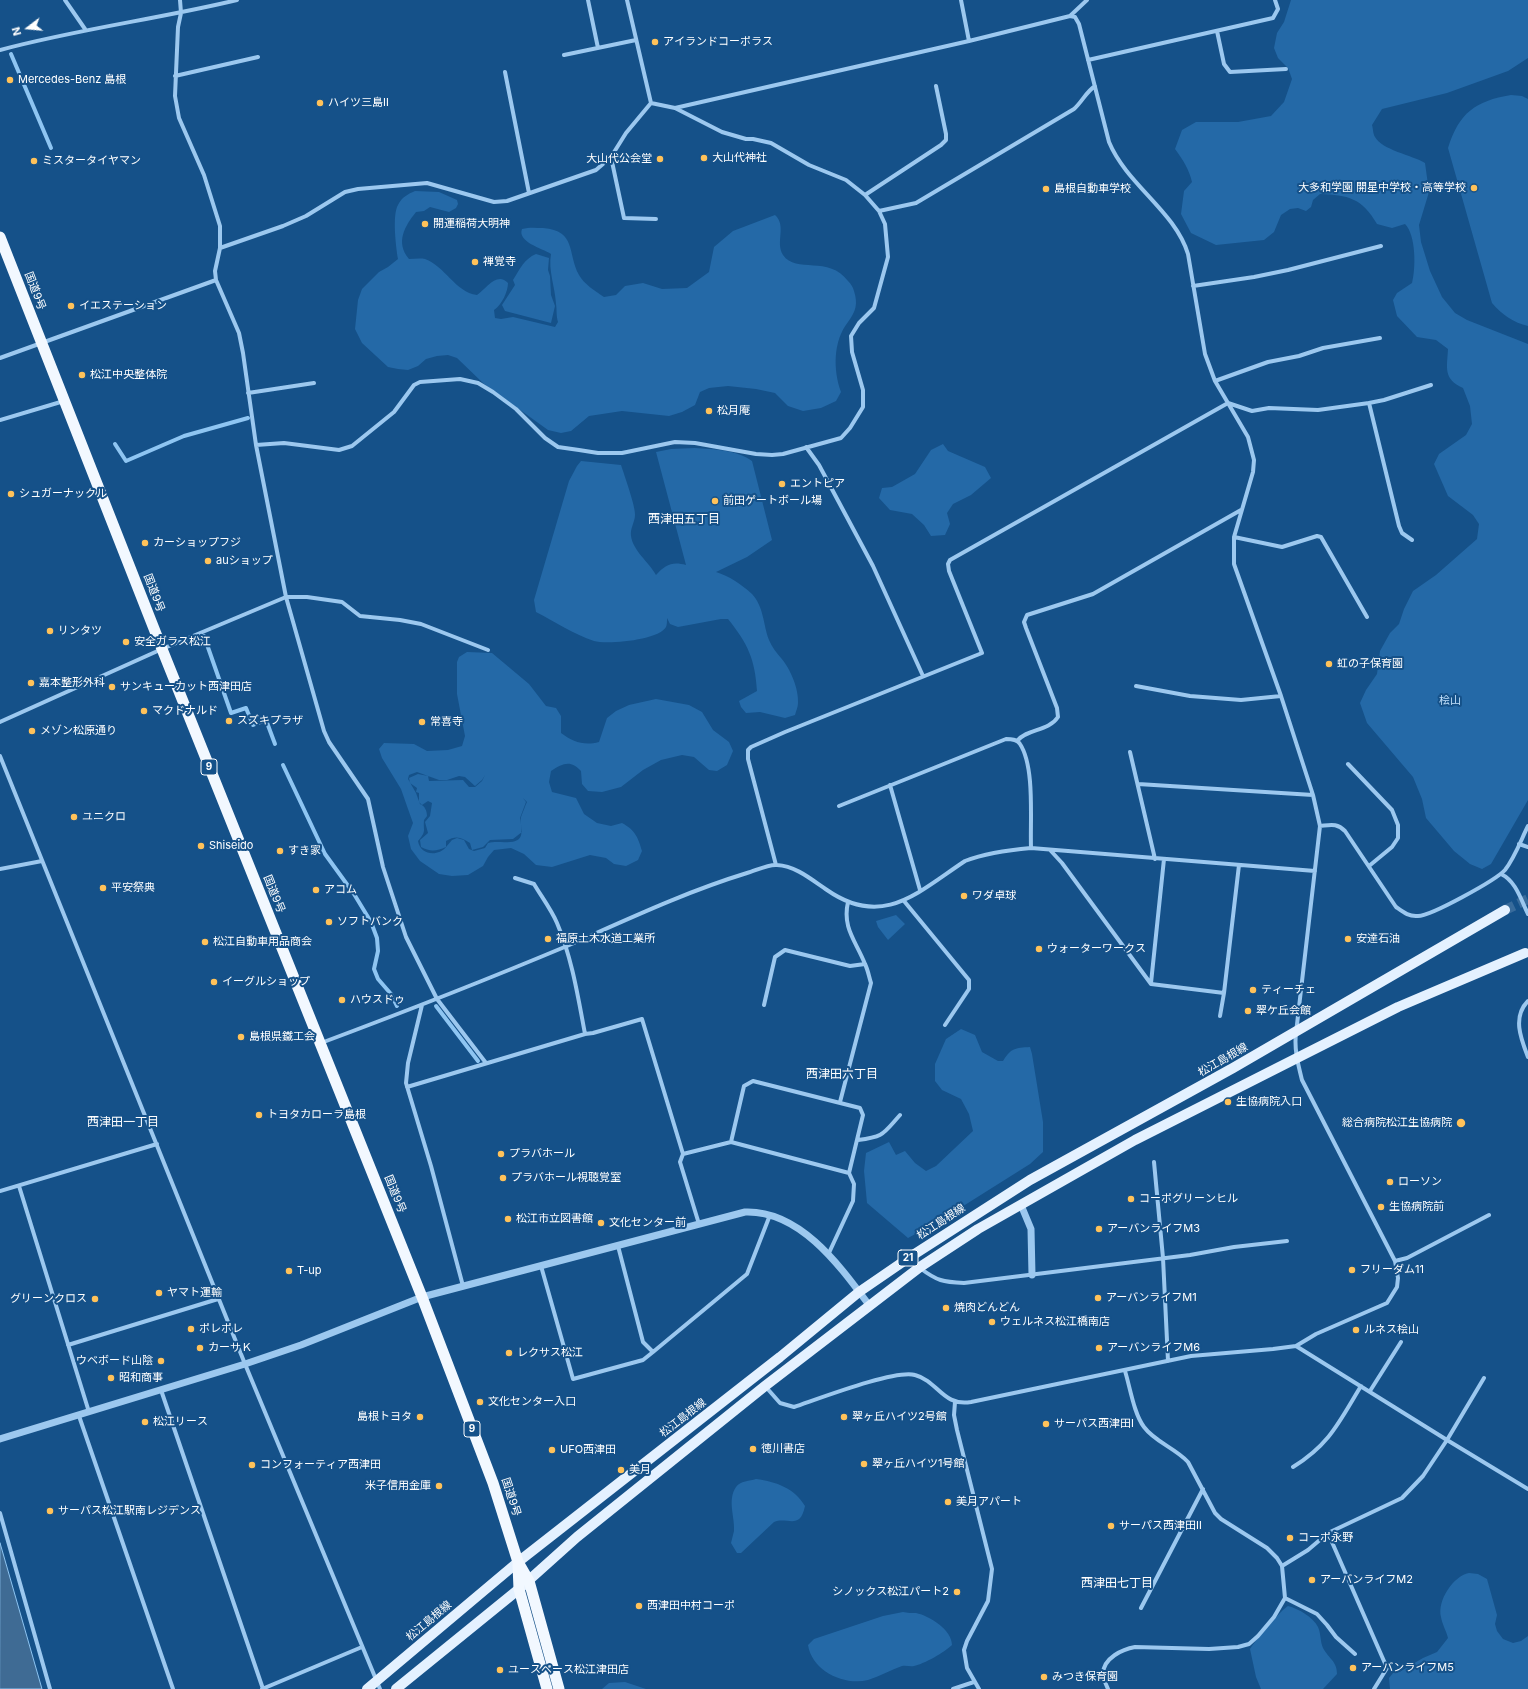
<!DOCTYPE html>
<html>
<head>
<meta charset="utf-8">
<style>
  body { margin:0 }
  #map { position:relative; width:1528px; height:1689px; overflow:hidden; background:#155189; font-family:Inter,sans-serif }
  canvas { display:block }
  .north { position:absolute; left:8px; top:8px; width:40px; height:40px; -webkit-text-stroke:3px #155189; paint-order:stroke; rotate:254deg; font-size:11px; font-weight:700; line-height:16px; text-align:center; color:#fff }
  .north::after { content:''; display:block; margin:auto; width:14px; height:18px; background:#fff; clip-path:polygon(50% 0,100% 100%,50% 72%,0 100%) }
</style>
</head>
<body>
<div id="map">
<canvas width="1528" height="1689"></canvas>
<div class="north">N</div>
</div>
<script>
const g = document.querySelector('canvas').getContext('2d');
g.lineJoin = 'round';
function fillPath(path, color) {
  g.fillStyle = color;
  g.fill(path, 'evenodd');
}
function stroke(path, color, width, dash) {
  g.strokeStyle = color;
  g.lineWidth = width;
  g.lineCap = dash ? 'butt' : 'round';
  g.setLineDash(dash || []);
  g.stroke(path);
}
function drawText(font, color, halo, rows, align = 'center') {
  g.font = font + ' Inter,"Noto Sans JP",sans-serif';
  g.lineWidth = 4;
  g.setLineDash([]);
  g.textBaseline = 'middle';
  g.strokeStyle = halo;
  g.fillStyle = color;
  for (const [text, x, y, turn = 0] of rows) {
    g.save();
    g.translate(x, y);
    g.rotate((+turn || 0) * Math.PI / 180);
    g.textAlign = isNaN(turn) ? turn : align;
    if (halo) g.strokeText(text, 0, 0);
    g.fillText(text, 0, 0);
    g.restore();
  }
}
fillPath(new Path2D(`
  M1291 0H1528V58L1508 71 1447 93 1382 109 1372 125C1373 128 1373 134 1375 137 1382 150 1412 155 1425 163L1429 192 1419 225 1421 242 1430 271 1442 297 1455 313 1467 320 1528 344V800L1491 864 1482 869 1470 864 1454 851 1426 818 1422 799 1413 777 1367 723 1360 703 1366 690 1377 674 1380 651 1390 633 1399 624 1404 609 1413 591 1436 575 1477 539 1479 524 1473 515 1448 496 1434 464 1439 454 1466 435 1472 424 1470 406 1463 388C1443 379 1447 368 1448 349L1436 340 1417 337 1397 316 1393 300 1397 293 1412 283C1416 268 1416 235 1405 224L1392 228 1377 224C1362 198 1348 195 1320 194L1313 200 1311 207 1306 211 1298 208 1290 209 1281 215 1274 232 1264 240 1216 245 1191 233 1181 214 1184 191 1192 182C1189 169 1183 160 1175 149L1182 130 1196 122H1238L1271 116 1284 102 1292 79 1288 68 1278 58 1274 48 1277 33 1284 22Z
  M1511 95 1522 96 1528 99V326C1514 323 1501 314 1492 303L1448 148C1459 113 1475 101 1511 95Z
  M415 191 439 192 457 200 458 204 456 208 449 212 430 207 424 211 416 212C405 226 395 242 409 259 414 259 420 258 425 259 445 266 455 292 477 295 486 289 497 271 508 283 508 291 502 305 494 310L495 318 501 319 513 317 555 327 558 322C556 315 557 310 556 304 555 287 548 270 551 254 542 248 517 242 522 229 530 227 536 228 543 228 577 231 567 253 579 275 584 284 595 291 604 297L616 295 625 286 643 283 662 289 687 288 709 272 714 247 733 231 775 215C787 226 775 242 783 255 796 274 829 255 848 281 851 284 853 287 854 291 858 304 856 311 848 322 833 341 833 370 841 392L836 401 821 408 803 411 788 406 775 393 756 389 728 386 709 388 700 392 695 405 682 412 669 416 622 411 589 416 571 431 561 433 548 430 484 384 457 358 448 355 437 356 426 359 418 366 408 370 398 369 388 367 362 343 355 329 358 300 362 289 379 272 388 267 398 259C396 247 392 215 398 205 402 197 408 194 415 191Z
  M536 254 549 258 548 270 550 276 551 295 555 306 551 323 505 311 502 305 515 285 513 280C520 269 524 259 536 254Z
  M943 444 948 451 985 467 991 478 971 495 953 504 947 513 950 524 945 535 931 536 924 525 912 514 890 510 879 498 882 488 892 487 915 474 931 450Z
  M695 448C713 449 737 450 752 461L772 540 747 557 716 572C729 576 741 584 752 594 764 607 763 624 769 640 772 647 776 652 781 658 790 668 799 689 798 703 798 707 796 711 795 715L785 718 760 712 746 713 741 707 739 701 757 691C755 659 748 644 728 619H721L678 627 670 624 667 618C667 621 667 625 666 627 659 640 607 645 594 641 574 634 555 622 536 612L534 600 569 481 577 466 581 461 621 465C624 474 636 508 635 515 635 522 630 528 631 536 633 551 649 562 656 575 665 565 672 561 686 565L656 452 671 449Z
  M467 652 492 653 529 684 546 706 556 708 561 716V733C573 742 584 746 599 742L607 718 616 711 629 705 656 699 689 705 702 712 713 730 729 742 733 751 727 765 717 771 709 770 694 757 682 755 661 760 643 770 621 787 602 792 588 791 582 784 581 771C571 760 563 763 551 771L549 782 552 792 576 798 584 814 597 823 611 826 622 823C635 830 638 837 642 851L638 860 626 866 614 864 606 858 590 855 552 867 536 865 524 854 511 848 494 850 488 857 483 866 468 875 452 876 439 874 420 861 411 849 408 836 413 823 408 809 401 789 382 758 379 749 384 743 414 744 427 751 448 750 462 746 465 736 457 694V662L459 657ZM417 772 439 780H447L459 776 465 777 475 786 482 780 485 775 482 781 475 787H469L463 780 429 781 428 776 418 774 409 778 410 783 417 788 416 792 419 793V802L422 805 428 801 432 803 430 816 425 822 428 833 420 840 421 847C430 852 437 851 446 847 438 857 420 855 418 841 427 831 423 831 424 820L427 816C427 811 425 806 420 804L416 793 408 779 409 775ZM523 798 527 802C525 806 523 812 521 817 519 826 528 841 510 842 502 843 496 841 488 843L485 848 474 851 469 849 464 840 457 838 452 840 446 847V841C456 835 461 837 470 843L472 850 483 847 490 840 513 839 522 832 520 818 526 802Z
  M896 915 905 924 888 940 878 927 876 921Z
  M961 1029 975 1035 982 1052 998 1061H1003C1011 1048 1015 1048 1030 1047L1032 1054 1043 1122V1152L1030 1164 941 1220 908 1238 867 1203 864 1171 866 1153 889 1142 896 1155 905 1151 915 1163 926 1171 936 1166 973 1131 969 1114 961 1099 942 1090 935 1081V1064L946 1039Z
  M756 1479C777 1482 794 1488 805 1506 800 1531 787 1516 774 1522L741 1553H737L731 1543C732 1539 733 1535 734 1531 735 1517 727 1500 736 1487 740 1481 750 1481 756 1479Z
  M1469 1573 1478 1574 1487 1579 1497 1615 1495 1624 1497 1631 1503 1639 1513 1643 1521 1641 1528 1636V1689H1390L1389 1678 1393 1673 1401 1671 1423 1658 1437 1652 1448 1638C1446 1630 1442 1624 1441 1617 1437 1601 1453 1576 1469 1573Z
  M1288 1606C1299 1609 1313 1617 1318 1627 1321 1633 1320 1642 1323 1648 1329 1659 1337 1661 1337 1674L1323 1689H1261L1256 1677 1250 1649C1254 1642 1283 1608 1288 1606Z
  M903 1612C907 1613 912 1613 916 1613 930 1616 952 1630 952 1645 945 1652 924 1664 914 1666 910 1667 906 1665 902 1666 891 1670 880 1676 868 1680 844 1686 812 1671 808 1645L814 1639 883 1616Z
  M625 1682 646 1689H602L609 1683Z`), '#2469a7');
const water = new Path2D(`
  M0 1543 42 1689H0Z`);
fillPath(water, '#3f6b94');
stroke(water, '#8ec5f2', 1);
stroke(new Path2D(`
  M11 54 51 148
  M115 444 126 461 184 436 248 418
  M204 636 231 713 246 708 253 725 266 720 275 744
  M283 765 325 854 354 894 371 922 377 938 378 951 374 969 378 979 391 994 397 1006
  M436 1006 478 1061`), '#8ec5f2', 4);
stroke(new Path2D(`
  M1505 910 1528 899`), '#386b9b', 10, [10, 5]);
stroke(new Path2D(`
  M65 0 85 29
  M180 0 181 13 178 27 175 96 179 118 204 175 220 226V248L215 271 216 280 239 333 243 353 256 445 286 597 324 731 329 742 368 799 383 867 406 937 437 999 486 1063
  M588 0 598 48
  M627 0 651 103
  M961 0 969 41
  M1070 16 1087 0
  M1217 31 1224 64 1230 72 1286 69
  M0 50C78 29 158 19 237 0
  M564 55 636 40
  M1088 60 1273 18 1278 9 1275 0
  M505 72 529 193
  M175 76 258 57
  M611 157 624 218 656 219
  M865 195 941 145 946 140V134L936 86
  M879 211 916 203 1074 109C1082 102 1086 92 1095 86
  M220 248 283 226 306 216 345 192 358 189 427 183 494 202 507 201 596 170 611 157 626 133 651 103 675 108 969 41 1070 16 1075 17 1079 24 1109 142C1127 185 1175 211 1188 254L1205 354 1215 381 1248 437 1254 460 1253 472 1234 537V564L1281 696 1313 795 1320 826 1296 1033C1294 1049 1298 1064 1302 1080L1395 1261 1398 1278 1397 1287 1387 1303 1316 1334 1296 1346 1273 1349 1191 1356 971 1402C943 1407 938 1381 915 1375 896 1369 818 1399 794 1407L780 1403 765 1386
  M1193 286 1254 277 1288 270 1381 246
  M0 358 216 280
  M1215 381 1268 362 1299 356 1323 348 1380 338
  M248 393 314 383
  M1369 403 1384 400 1431 385
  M0 420 64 401
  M256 445 284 443 339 450 352 446 394 412 414 385 420 382 460 379 478 383 493 392 516 409 545 438 558 447 579 450 598 453H622L675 442 695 443 756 454 772 455 783 454 841 438 850 428 863 407V390L852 352 851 336 859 323 874 308 888 257 885 224 879 211 865 195 846 180 809 165 771 143 753 139H746L722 132 675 108
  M806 447 819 465 873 566 923 676
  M1234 537 1282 547 1317 536 1321 537 1367 617
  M1136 686 1190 696 1241 700 1281 696
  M0 722 162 649 286 597H307L342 602 360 616 400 620 421 624 488 650
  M1017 741C1028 728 1048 732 1058 717L1057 708 1026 628 1024 622 1027 615 1093 594 1241 510
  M1130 752 1155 859
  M0 756 245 1364 380 1689
  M1348 764 1392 810 1398 825V838L1392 847 1369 866
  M1138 784 1313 795
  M890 785 920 890
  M839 806 1006 739C1011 739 1017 739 1020 744 1035 767 1030 820 1031 848
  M1320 826C1331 825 1337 823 1345 831L1396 907C1403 912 1409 917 1418 916 1431 916 1496 880 1505 870 1515 857 1521 840 1528 826
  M1519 844 1528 847
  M1051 851 1062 863 1151 984 1224 993 1239 865
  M776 865 748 759V750L751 747 785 732 982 653 949 571 948 564 950 560 1228 403 1252 411 1269 408 1318 410 1369 403 1399 526 1402 533 1412 540
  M0 869 42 861
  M1501 874C1516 881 1521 900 1528 914
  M515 878 534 884C541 896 551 909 557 923 572 958 578 997 585 1034
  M904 901 969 980V989L945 1025
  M1151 983 1164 859
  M1528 1001C1512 1017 1521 1039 1528 1057
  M422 1005 408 1063 406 1083 431 1166 463 1286
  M764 1005 775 957 785 950 850 966 865 964
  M1220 1016 1224 993
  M321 1043C404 1012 486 980 567 946 626 920 685 892 747 873 755 871 768 864 777 865 796 866 812 880 827 890 883 929 918 892 965 861 986 853 1008 850 1031 848L1315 871
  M407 1087 585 1034 593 1033 642 1019 683 1154 680 1162 699 1224
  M840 1102 871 983C869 977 868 970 865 964 856 941 842 928 848 902
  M858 1140C884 1137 883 1134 900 1115
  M731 1142 744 1086 753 1081 860 1108 863 1115 849 1173
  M683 1154 731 1142 849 1173 854 1184 853 1201 828 1255
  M1154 1162 1163 1258 1168 1361
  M19 1186 89 1412
  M0 1191 157 1144
  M618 1246 643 1342 653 1352 747 1274 770 1215
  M1395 1261 1407 1258 1489 1215
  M541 1266 573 1379 643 1360 653 1352
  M920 1268C937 1281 943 1282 964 1283L1190 1255 1234 1247 1287 1241
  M68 1345 218 1299
  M1296 1346 1447 1440 1528 1489
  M161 1390 263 1689
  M1370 1391 1401 1342
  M955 1402 954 1415 957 1430 992 1569 988 1601 967 1641 964 1650 967 1668 979 1689
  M79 1416 173 1689
  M1293 1467C1330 1444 1339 1422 1361 1386
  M0 1513 50 1689
  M1328 1533 1387 1668 1374 1689
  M1282 1566 1308 1550 1328 1533 1402 1498 1423 1476 1447 1440 1484 1378
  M1285 1598 1317 1614 1327 1625 1336 1637 1355 1654
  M1141 1608 1203 1489
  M262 1689 362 1647
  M953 1689 974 1682
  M1108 1689C1106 1684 1103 1679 1103 1674 1103 1658 1123 1649 1135 1647L1209 1649 1238 1647 1249 1644 1258 1636 1274 1617 1285 1598 1282 1566 1277 1558 1267 1548 1221 1519 1215 1513 1188 1462C1175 1448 1155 1442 1144 1427 1134 1414 1130 1387 1125 1371`), '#9cc8ef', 4);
stroke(new Path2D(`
  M1021 1205 1031 1229 1032 1275
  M0 1439 245 1364 301 1345 422 1297 745 1212C800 1210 840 1266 869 1305`), '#9cc8ef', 7);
stroke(new Path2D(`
  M367 1689 518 1562 780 1357 859 1292 910 1257 1030 1180 1233 1068 1505 910
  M396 1689 519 1589 577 1537 765 1386 920 1267 978 1229 1135 1140 1297 1058 1398 1007 1525 953`), '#e4f1ff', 10);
stroke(new Path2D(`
  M0 237 162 649 422 1297 493 1483 518 1562 529 1581 559 1689
  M518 1565 519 1589 547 1689`), '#f2f8ff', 11);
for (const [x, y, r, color] of [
  [655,42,4,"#ffc25a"],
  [10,80,4,"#ffc25a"],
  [320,103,4,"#ffc25a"],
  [704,158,4,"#ffc25a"],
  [660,159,4,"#ffc25a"],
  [34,161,4,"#ffc25a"],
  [1474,188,4,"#ffc25a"],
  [1046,189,4,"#ffc25a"],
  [425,224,4,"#ffc25a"],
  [475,262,4,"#ffc25a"],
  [71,306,4,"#ffc25a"],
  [82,375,4,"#ffc25a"],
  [709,411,4,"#ffc25a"],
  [782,484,4,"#ffc25a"],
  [11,494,4,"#ffc25a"],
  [715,501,4,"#ffc25a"],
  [145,543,4,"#ffc25a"],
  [208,561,4,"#ffc25a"],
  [50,631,4,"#ffc25a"],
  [126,642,4,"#ffc25a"],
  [1329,664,4,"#ffc25a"],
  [31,683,4,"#ffc25a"],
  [112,687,4,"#ffc25a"],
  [144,711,4,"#ffc25a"],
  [229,721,4,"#ffc25a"],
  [422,722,4,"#ffc25a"],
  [32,731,4,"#ffc25a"],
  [74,817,4,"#ffc25a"],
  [201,846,4,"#ffc25a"],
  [280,851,4,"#ffc25a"],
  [103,888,4,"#ffc25a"],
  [316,890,4,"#ffc25a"],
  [964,896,4,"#ffc25a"],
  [329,922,4,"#ffc25a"],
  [548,939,4,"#ffc25a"],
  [1348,939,4,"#ffc25a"],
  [205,942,4,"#ffc25a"],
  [1039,949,4,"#ffc25a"],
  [214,982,4,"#ffc25a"],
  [1253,990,4,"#ffc25a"],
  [342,1000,4,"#ffc25a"],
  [1248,1011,4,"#ffc25a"],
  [241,1037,4,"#ffc25a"],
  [1228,1102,4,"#ffc25a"],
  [259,1115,4,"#ffc25a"],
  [1461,1123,5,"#ffc25a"],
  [501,1154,4,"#ffc25a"],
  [503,1178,4,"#ffc25a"],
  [1390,1182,4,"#ffc25a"],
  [1131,1199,4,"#ffc25a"],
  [1381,1207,4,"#ffc25a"],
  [508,1219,4,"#ffc25a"],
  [601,1223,4,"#ffc25a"],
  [1099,1229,4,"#ffc25a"],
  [1352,1270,4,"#ffc25a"],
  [289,1271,4,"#ffc25a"],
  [159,1293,4,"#ffc25a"],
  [1098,1298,4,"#ffc25a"],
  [95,1299,4,"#ffc25a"],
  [946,1308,4,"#ffc25a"],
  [992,1322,4,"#ffc25a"],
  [191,1329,4,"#ffc25a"],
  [1356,1330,4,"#ffc25a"],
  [200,1348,4,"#ffc25a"],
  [1099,1348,4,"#ffc25a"],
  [509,1353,4,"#ffc25a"],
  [161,1361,4,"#ffc25a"],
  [111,1378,4,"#ffc25a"],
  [480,1402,4,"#ffc25a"],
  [420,1417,4,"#ffc25a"],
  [844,1417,4,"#ffc25a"],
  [145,1422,4,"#ffc25a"],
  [1046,1424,4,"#ffc25a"],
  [753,1449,4,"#ffc25a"],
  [552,1450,4,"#ffc25a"],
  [864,1464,4,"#ffc25a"],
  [252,1465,4,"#ffc25a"],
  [621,1470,4,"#ffc25a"],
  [439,1486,4,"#ffc25a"],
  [948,1502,4,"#ffc25a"],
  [50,1511,4,"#ffc25a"],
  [1111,1526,4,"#ffc25a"],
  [1290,1538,4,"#ffc25a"],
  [1312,1580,4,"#ffc25a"],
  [957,1592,4,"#ffc25a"],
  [639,1606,4,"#ffc25a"],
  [1353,1668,4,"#ffc25a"],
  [500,1670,4,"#ffc25a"],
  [1044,1677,4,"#ffc25a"]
]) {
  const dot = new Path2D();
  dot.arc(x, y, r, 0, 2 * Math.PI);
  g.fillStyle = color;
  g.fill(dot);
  stroke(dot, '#155189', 1.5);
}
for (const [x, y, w] of [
  [209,767,16],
  [908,1258,20],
  [472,1429,16]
]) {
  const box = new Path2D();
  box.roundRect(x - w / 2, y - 8, w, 16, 3);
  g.fillStyle = '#155189';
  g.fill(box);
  stroke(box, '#fff', 1);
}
drawText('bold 10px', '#fff', null, [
  ["9",209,767],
  ["21",908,1258],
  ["9",472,1429]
]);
drawText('11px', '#fff', '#155189', [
  ["アイランドコーポラス",663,42],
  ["Mercedes-Benz 島根",18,80],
  ["ハイツ三島Ⅱ",328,103],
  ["大山代神社",712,158],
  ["大山代公会堂",652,159,"right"],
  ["ミスタータイヤマン",42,161],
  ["大多和学園 開星中学校・高等学校",1466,188,"right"],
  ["島根自動車学校",1054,189],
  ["開運稲荷大明神",433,224],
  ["禅覚寺",483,262],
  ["イエステーション",79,306],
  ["松江中央整体院",90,375],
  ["松月庵",717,411],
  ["エントピア",790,484],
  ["シュガーナックル",19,494],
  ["前田ゲートボール場",723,501],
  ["カーショップフジ",153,543],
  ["auショップ",216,561],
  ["リンタツ",58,631],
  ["安全ガラス松江",134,642],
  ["虹の子保育園",1337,664],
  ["嘉本整形外科",39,683],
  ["サンキューカット西津田店",120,687],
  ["マクドナルド",152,711],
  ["スズキプラザ",237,721],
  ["常喜寺",430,722],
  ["メゾン松原通り",40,731],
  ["ユニクロ",82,817],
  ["Shiseido",209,846],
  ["すき家",288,851],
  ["平安祭典",111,888],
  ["アコム",324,890],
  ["ワダ卓球",972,896],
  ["ソフトバンク",337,922],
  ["福原土木水道工業所",556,939],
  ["安達石油",1356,939],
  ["松江自動車用品商会",213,942],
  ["ウォーターワークス",1047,949],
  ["イーグルショップ",222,982],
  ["ティーチェ",1261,990],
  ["ハウスドゥ",350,1000],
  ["翠ケ丘会館",1256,1011],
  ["島根県鐵工会",249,1037],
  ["生協病院入口",1236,1102],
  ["トヨタカローラ島根",267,1115],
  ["総合病院松江生協病院",1452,1123,"right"],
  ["プラバホール",509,1154],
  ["プラバホール視聴覚室",511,1178],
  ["ローソン",1398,1182],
  ["コーポグリーンヒル",1139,1199],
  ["生協病院前",1389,1207],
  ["松江市立図書館",516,1219],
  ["文化センター前",609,1223],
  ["アーバンライフM3",1107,1229],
  ["フリーダム11",1360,1270],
  ["T-up",297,1271],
  ["ヤマト運輸",167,1293],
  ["アーバンライフM1",1106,1298],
  ["グリーンクロス",87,1299,"right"],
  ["焼肉どんどん",954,1308],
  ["ウェルネス松江橋南店",1000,1322],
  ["ポレポレ",199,1329],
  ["ルネス桧山",1364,1330],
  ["カーサＫ",208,1348],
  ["アーバンライフM6",1107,1348],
  ["レクサス松江",517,1353],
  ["ウベボード山陰",153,1361,"right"],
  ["昭和商事",119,1378],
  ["文化センター入口",488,1402],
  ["島根トヨタ",412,1417,"right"],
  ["翠ヶ丘ハイツ2号館",852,1417],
  ["松江リース",153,1422],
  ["サーパス西津田Ⅰ",1054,1424],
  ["徳川書店",761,1449],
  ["UFO西津田",560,1450],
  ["翠ヶ丘ハイツ1号館",872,1464],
  ["コンフォーティア西津田",260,1465],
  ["美月",629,1470],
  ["米子信用金庫",431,1486,"right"],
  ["美月アパート",956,1502],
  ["サーパス松江駅南レジデンス",58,1511],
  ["サーパス西津田Ⅱ",1119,1526],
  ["コーポ永野",1298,1538],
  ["アーバンライフM2",1320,1580],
  ["シノックス松江パート2",949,1592,"right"],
  ["西津田中村コーポ",647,1606],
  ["アーバンライフM5",1361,1668],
  ["ユースペース松江津田店",508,1670],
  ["みつき保育園",1052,1677]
], 'left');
drawText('11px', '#fff', '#155189', [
  ["国道9号",35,291,69],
  ["国道9号",154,593,69],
  ["国道9号",274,894,68],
  ["松江島根線",1223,1060,-30],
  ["国道9号",395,1194,68],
  ["松江島根線",941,1222,-33],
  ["松江島根線",683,1418,-38],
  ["国道9号",511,1497,72],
  ["松江島根線",429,1621,-40]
]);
drawText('11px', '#c3e1fb', '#155189', [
  ["桧山",1450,701]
]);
drawText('12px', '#fff', '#155189', [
  ["西津田五丁目",684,519],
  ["西津田六丁目",842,1074],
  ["西津田一丁目",123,1122],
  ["西津田七丁目",1117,1583]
]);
</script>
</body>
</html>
